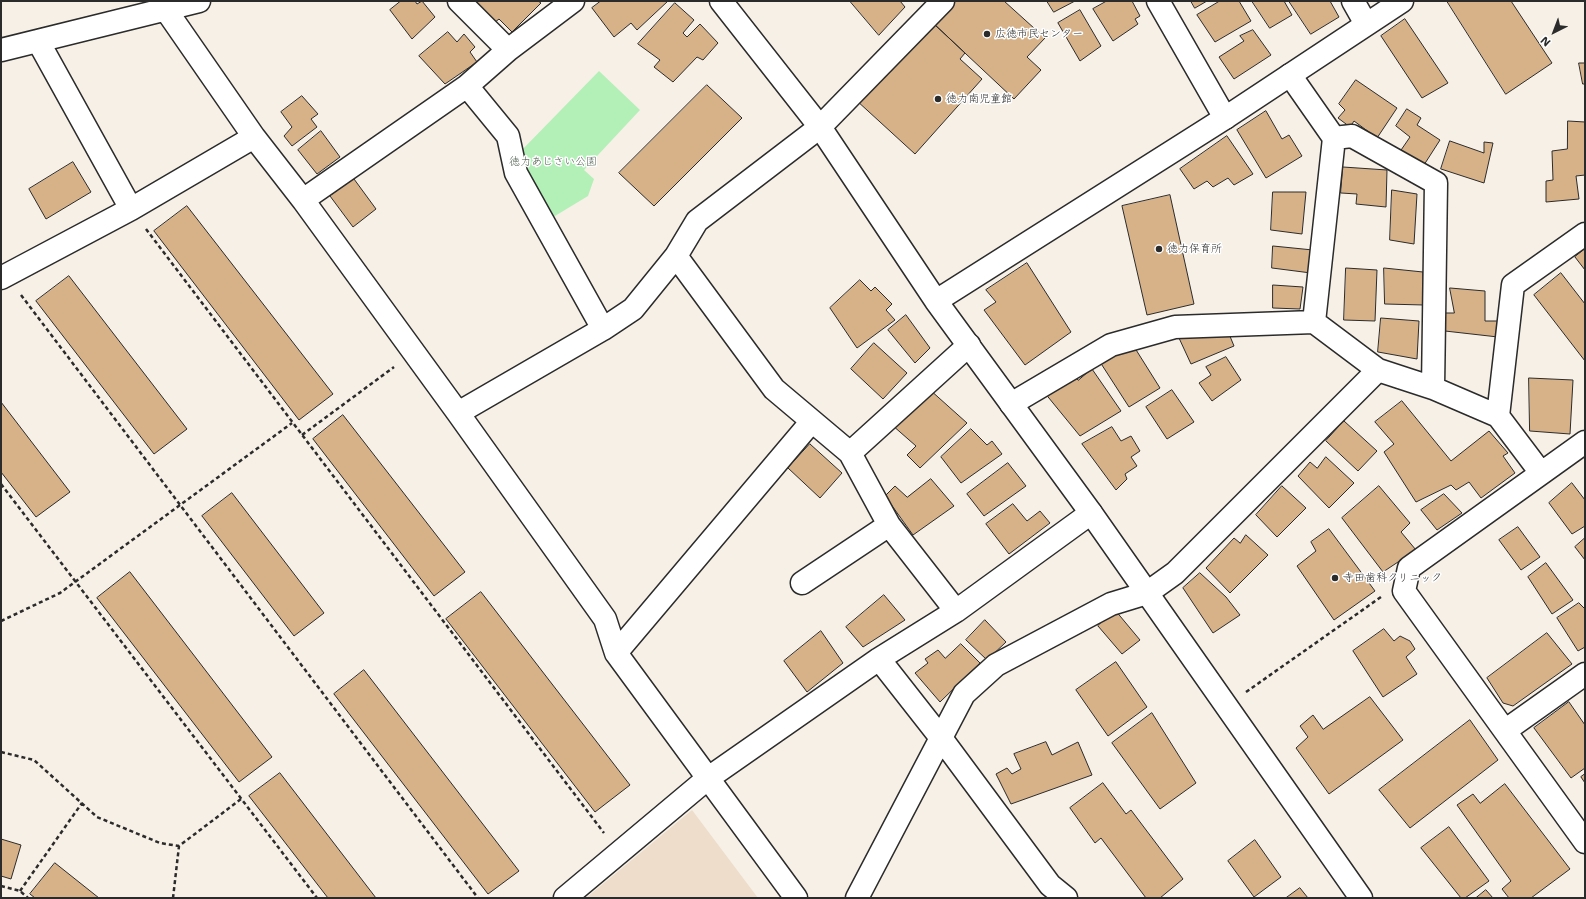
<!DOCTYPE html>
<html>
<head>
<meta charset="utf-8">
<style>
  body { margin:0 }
  #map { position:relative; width:1586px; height:899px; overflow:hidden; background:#f7f0e7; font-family:"Shantell Sans",sans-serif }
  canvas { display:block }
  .frame { position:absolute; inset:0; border:2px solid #2b2b2b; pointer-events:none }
  .north { position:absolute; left:1534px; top:12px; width:40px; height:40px; -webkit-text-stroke:3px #fff; paint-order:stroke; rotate:222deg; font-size:11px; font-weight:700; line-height:16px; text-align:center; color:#2b2b2b }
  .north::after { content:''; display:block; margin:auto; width:14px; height:18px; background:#2b2b2b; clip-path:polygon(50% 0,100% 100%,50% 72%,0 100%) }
</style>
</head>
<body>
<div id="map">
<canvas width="1586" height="899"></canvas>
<div class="frame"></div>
<div class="north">N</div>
</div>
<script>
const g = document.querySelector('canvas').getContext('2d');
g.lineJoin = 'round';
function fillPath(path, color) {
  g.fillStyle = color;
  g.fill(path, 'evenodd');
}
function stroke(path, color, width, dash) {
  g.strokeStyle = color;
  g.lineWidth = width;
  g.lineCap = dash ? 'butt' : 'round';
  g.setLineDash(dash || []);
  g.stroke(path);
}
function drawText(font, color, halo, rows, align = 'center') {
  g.font = font + ' "Shantell Sans","Klee One",sans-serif';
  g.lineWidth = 3;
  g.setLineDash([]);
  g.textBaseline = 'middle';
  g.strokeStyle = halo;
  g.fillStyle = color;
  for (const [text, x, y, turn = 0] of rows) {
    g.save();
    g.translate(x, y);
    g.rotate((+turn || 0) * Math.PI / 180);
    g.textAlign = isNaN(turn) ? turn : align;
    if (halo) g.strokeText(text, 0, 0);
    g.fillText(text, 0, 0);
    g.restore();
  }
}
fillPath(new Path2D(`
  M692 810 758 898H586Z`), '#edddca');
fillPath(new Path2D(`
  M599 71 640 110 584 170 594 179 588 196 550 219 519 153Z`), '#b3f0b7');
const building = new Path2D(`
  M401 1H415L417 4 422 1 435 17 412 39 390 10Z
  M473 1H538L541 3 512 32 499 19 494 23Z
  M601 1H668L637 30 631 23 614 37 592 8Z
  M850 1H900L905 7 879 35Z
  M956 1H1004L1045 38 1027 57 1041 70 1014 99 934 24Z
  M1047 1H1075L1054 12Z
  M1107 1H1132L1140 16 1135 19 1138 24 1113 41 1093 9Z
  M1191 1H1207L1195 8Z
  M1220 1H1239L1251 21 1215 42 1197 15Z
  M1252 1H1284L1292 15 1270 28Z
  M1289 1H1330L1339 17 1311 34Z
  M1447 1H1511L1552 63 1506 94Z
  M675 3 694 20 683 33 687 37 700 24 718 43 703 60 697 57 673 82 654 67 660 60 638 44Z
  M1080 10 1101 46 1080 61 1058 23Z
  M1405 19 1448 83 1422 98 1381 36Z
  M932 22 965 53 960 59 982 79 915 154 856 100Z
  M1253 30 1271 55 1234 79 1219 57 1244 41 1240 36Z
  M448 32 457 42 464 34 475 47 470 52 477 62 445 84 419 56Z
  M1579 63H1585V84H1583Z
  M1356 80 1397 108 1377 138 1354 121 1350 127 1338 118 1345 110 1339 104Z
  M707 85 742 118 654 206 619 173Z
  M302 96 318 114 311 119 317 127 292 146 284 136 292 127 281 112Z
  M1407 109 1421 118 1417 125 1440 140 1422 168 1399 153 1410 137 1396 126Z
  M1266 111 1282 139 1289 135 1302 156 1266 178 1237 130Z
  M1568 121 1585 122V175L1576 176 1579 199 1546 202V181L1553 180 1552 151 1567 149Z
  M321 131 340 157 317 174 298 150Z
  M1227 136 1253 174 1234 185 1228 178 1213 187 1207 181 1194 189 1180 169Z
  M1450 141 1484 153V142L1493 143 1484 183 1441 169Z
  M73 162 91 192 46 219 29 189Z
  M1343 167 1387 170 1386 207 1356 204 1357 194 1341 193Z
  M354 179 376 209 353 227 330 196Z
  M1392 190 1417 194 1414 244 1390 240Z
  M1273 192H1306L1302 234 1271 230Z
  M1170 195 1194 304 1147 315 1122 206Z
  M187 206 333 394 299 420 154 231Z
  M1273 246 1313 250 1311 273 1272 268Z
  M1585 249V270L1575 257Z
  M1027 263 1071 332 1025 365 984 310 996 302 986 290Z
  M1346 268 1377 270 1375 321 1344 320Z
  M1384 268 1423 272 1424 305 1385 304Z
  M1561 273 1585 304V361L1534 295Z
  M69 276 187 429 154 454 36 301Z
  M860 280 871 291 875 287 892 304 886 310 895 320 857 348 830 308Z
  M1273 285 1303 287 1300 309 1273 308Z
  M1450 288 1485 291V321H1498V337L1445 331 1444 313H1454Z
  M906 315 930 348 915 363 888 330Z
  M1381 318 1419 321 1417 359 1378 352Z
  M1208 328 1227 329 1234 346 1191 364 1179 338Z
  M874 343 907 373 883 399 851 369Z
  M1133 345 1160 388 1129 407 1100 362Z
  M1226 357 1241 380 1212 401 1199 383 1211 375 1206 367Z
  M1092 369 1121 411 1080 436 1044 392 1073 374 1078 380Z
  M1529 378 1573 380 1570 434 1530 431Z
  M929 389 967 423 920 468 907 455 916 446 892 425Z
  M1172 390 1194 422 1167 439 1146 407Z
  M1402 401 1451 461 1489 431 1508 453 1503 456 1515 473 1481 498 1469 482 1456 490 1451 485 1416 502 1384 452 1394 444 1375 422Z
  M1 402 70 492 36 517 1 472Z
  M343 415 465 572 434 596 313 439Z
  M1344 421 1377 451 1358 471 1326 441Z
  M1112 427 1121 441 1131 436 1140 451 1131 457 1137 466 1125 474 1127 479 1116 490 1082 444Z
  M971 429 987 445 992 441 1002 454 961 483 941 457Z
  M810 444 842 473 820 498 788 468Z
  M1326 457 1354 483 1329 508 1298 476 1310 462 1317 468Z
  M1008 463 1026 486 984 516 967 494Z
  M931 479 954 506 913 535 885 496 895 486 907 497Z
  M1572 483 1585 500V526L1572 534 1549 503Z
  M1282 486 1306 508 1277 537 1256 515Z
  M1379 486 1410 523 1401 532 1416 550 1383 572 1342 518Z
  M232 493 324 613 294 636 202 516Z
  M1444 494 1462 513 1437 530 1421 510Z
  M1013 504 1027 521 1040 511 1050 523 1009 554 986 524Z
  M1518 527 1540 557 1521 570 1499 540Z
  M1329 529 1375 591 1334 620 1297 566 1316 551 1311 542Z
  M1246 535 1268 555 1230 593 1206 568 1234 538 1240 543Z
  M1585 538V560L1575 547Z
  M1546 563 1573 600 1552 614 1528 577Z
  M130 572 272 757 239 782 97 598Z
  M1200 573 1226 597 1240 615 1213 633 1183 588Z
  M481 592 630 785 595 812 446 619Z
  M884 595 905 620 863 647 846 627Z
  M1579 603 1585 609V647L1578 651 1557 618Z
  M1115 610 1140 640 1122 654 1098 626Z
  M985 620 1006 642 987 660 966 640Z
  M1384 629 1394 641 1400 636 1410 641 1415 649 1406 657 1417 674 1383 697 1353 651Z
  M821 631 843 663 807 692 784 661Z
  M1547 633 1572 664 1513 706 1503 703 1487 678Z
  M961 644 980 663 940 702 915 673 928 663 925 659 938 650 945 658Z
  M1116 662 1147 707 1108 736 1076 690Z
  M364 670 519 871 488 894 334 694Z
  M1370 697 1403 740 1329 794 1296 748 1308 737 1300 726 1313 715 1323 729Z
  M1569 702 1585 725V768L1571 778 1534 728Z
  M1152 713 1196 783 1160 809 1112 743Z
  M1470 720 1498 760 1410 828 1379 790Z
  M1046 742 1052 755 1078 742 1092 775 1011 804 996 774 1007 768 1012 774 1021 769 1014 754Z
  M280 773 376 898H328L249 796Z
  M1585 774V783L1581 777Z
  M1103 783 1126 814 1131 810 1183 879 1160 898H1146L1101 838 1095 843 1070 808Z
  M1505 784 1570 869 1531 898H1509L1502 889 1511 881 1457 805 1473 794 1480 803Z
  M1449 827 1489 881 1465 898H1461L1421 848Z
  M1 839 21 845 11 879 1 876Z
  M1255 840 1281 877 1254 897 1228 861Z
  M55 863 99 898H35L30 894Z
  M1300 888 1308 898H1286Z
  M1486 890 1493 898H1476Z`);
fillPath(building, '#d7b288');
stroke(building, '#2b2b2b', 1);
const minor = new Path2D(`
  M459 1 508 50
  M1158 1 1225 118
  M1353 1 1366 24
  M166 10 254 137 303 200 458 413 605 619 616 653 796 898
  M38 41 131 209
  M1 50 199 1
  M1290 75 1334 138 1314 322 1378 370 1433 388 1498 416 1541 473
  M467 86 508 136 516 173 603 329
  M1334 138 1352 136 1436 183 1433 388
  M303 200 467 86 508 50 573 1
  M676 256 774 389 850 453 889 525 956 611
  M1 278 131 209 254 137
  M1011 404 1111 345 1175 327 1314 322
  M458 413 603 329 633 309 676 256 697 221 820 127 943 1
  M1498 416 1513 285 1585 234
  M1585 442 1409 568 1404 591 1585 842
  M850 453 969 345
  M802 583 889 525
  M616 653 812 421
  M879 659 941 738 1050 885 1066 898
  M1506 730 1585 674
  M565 898 707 779 879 659 956 611 1091 513
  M857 898 964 694 996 665 1111 604 1147 593 1175 573 1378 370`);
const tertiary = new Path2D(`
  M721 1 820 127 936 301 1091 513 1361 898
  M936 301 1225 118 1402 1`);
stroke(minor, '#2b2b2b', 25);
stroke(tertiary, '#2b2b2b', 25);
stroke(new Path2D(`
  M146 229 604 833
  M21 295 478 898
  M302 435 394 367
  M1 484 317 898
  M1 621 60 593 292 423
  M1246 692 1381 597
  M1 752 34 760 97 817 160 843 179 846 241 799
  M1 886 20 891 28 898
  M20 891 82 803
  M173 898 179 846`), '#2b2b2b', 2.5, [4, 3]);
stroke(minor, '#fff', 22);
stroke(tertiary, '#fff', 22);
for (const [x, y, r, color] of [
  [987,34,4,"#2b2b2b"],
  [938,99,4,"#2b2b2b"],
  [1159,249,4,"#2b2b2b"],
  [1335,578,4,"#2b2b2b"]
]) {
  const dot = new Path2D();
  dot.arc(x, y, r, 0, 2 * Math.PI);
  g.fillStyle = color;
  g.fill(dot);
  stroke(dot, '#fff', 1.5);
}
drawText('11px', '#2b2b2b', '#fff', [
  ["広徳市民センター",995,34],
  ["徳力南児童館",946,99],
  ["徳力保育所",1167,249],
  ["寺田歯科クリニック",1343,578]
], 'left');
drawText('11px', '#4d5c4e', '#fff', [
  ["徳力あじさい公園",553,162]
]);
</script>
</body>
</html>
